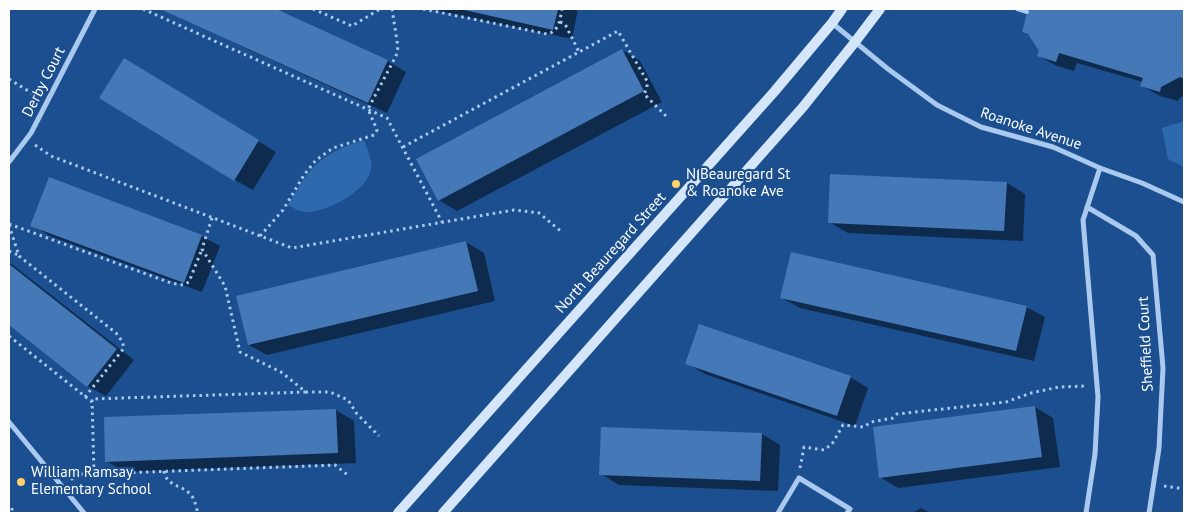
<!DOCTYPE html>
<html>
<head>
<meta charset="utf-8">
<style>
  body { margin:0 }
  #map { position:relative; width:1193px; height:522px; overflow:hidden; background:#1b4f8f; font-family:"PT Sans",sans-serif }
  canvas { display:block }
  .frame { position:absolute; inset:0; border:10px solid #fff; pointer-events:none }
</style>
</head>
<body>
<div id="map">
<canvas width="1193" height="522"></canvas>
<div class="frame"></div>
</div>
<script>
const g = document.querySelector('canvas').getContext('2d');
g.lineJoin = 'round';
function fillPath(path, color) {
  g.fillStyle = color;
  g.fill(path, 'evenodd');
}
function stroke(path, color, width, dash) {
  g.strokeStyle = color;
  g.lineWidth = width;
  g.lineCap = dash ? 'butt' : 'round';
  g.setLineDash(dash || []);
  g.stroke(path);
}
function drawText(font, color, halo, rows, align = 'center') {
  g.font = font + ' "PT Sans",sans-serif';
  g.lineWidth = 4.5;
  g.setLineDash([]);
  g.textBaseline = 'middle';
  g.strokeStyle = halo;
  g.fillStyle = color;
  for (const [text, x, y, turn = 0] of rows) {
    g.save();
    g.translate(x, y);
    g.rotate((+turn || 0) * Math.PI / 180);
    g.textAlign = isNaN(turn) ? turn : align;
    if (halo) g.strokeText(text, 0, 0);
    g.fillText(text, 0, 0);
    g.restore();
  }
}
fillPath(new Path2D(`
  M1184 121V167L1168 159 1162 128Z
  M364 140C367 149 373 161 371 170 366 192 327 212 306 212 299 212 294 208 288 205 310 166 320 154 364 140Z`), '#2e69ad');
fillPath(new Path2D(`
  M161 9H273L387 61 406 72 387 113Z
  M429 9H578L572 39Z
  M1030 9H1184V95L1180 98 1178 101 1160 96 1141 85 1143 82 1077 63 1074 71 1057 66 1039 56 1040 51 1031 36 1023 31Z
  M622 50 640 61 662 102 457 211 439 200Z
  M142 70 276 152 253 190 235 180Z
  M1007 183 1025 194 1023 241 848 233 829 222Z
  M32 225 202 236 220 246 202 292 50 236Z
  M466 242 484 253 495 301 267 355 249 345Z
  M9 262 134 360 106 396 87 386 9 323Z
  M782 298 1026 307 1045 317 1034 361 800 308Z
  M687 363 850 377 868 388 855 426 705 374Z
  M1035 407 1053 418 1060 467 898 488 880 477Z
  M336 410 354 421 356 463 125 472 106 461 105 418Z
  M762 434 780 445 778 491 619 485 601 474Z
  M921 508 930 513H913Z`), '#0007');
fillPath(new Path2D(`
  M160 9H276L388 60 368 103Z
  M460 9H558L553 30Z
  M1028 9H1184V79L1180 77 1161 87 1160 92 1140 86 1143 78 1059 53 1056 62 1037 56 1039 51 1028 34 1022 32Z
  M622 49 644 91 438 201 416 159Z
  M124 58 259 140 234 181 99 98Z
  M830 174 1007 182 1004 231 828 223Z
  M49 177 202 235 184 283 30 226Z
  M466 241 478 291 248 345 236 296Z
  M791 252 1027 306 1016 351 780 298Z
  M9 264 117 349 87 387 9 325Z
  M699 324 851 376 837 416 685 364Z
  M1035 406 1042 457 879 478 873 427Z
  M336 409 338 453 105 462 104 417Z
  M601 427 762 433 760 481 599 475Z`), '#4478b7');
stroke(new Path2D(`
  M143 9 387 118 442 222
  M313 9 352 26 380 9
  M423 9 547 34C559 32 560 19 562 9
  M560 22 565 24 579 52
  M9 79 38 97
  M35 145 51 156 292 248 514 210 539 213 563 233
  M403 147 618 31 647 81V88L644 94 666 116
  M212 218 202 249 225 286 240 352 281 372 306 392H330L348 400 357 414 379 436
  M9 224 171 283 183 285 189 282 202 249
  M9 225 19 256 116 333 122 341 124 348 85 397
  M260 236 283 210 304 175 316 160 333 148 374 135 377 130 368 109 396 56 398 47 392 9
  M9 251 18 255
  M9 336 92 402
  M800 468 804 447 824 450 832 444 843 425 864 427 871 422 893 418 897 414 1006 402 1031 393 1059 387 1086 386
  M164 471C167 487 181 484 190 494 195 499 196 507 198 513
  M94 474 335 465 349 476
  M71 480 77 474H94L92 399 306 392
  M1164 486 1184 489
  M12 508V513`), '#a9c9ee', 3, [2.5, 4]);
stroke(new Path2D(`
  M1017 9 1027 12`), '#a9c9ee', 4);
stroke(new Path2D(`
  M832 23 888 69 937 105 981 127 1053 147 1100 168 1142 183 1184 202
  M9 162 31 133 95 9
  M1087 207 1136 236 1153 255 1163 368 1159 448 1149 513
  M9 422 84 513
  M778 513 799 478 850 509 847 513
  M1086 513 1095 454 1098 397 1083 220 1100 168`), '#a9c9ee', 5);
stroke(new Path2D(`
  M398 513 774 92 832 23 842 9
  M443 513 803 107 855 42 880 9`), '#d6e6fa', 10);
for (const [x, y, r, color] of [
  [676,184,5,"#ffd166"],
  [21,482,5,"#ffd166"]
]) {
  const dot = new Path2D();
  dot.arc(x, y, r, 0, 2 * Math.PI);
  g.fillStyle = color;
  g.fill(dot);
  stroke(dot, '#1b4f8f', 2);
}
drawText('15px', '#fff', '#1b4f8f', [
  ["Derby Court",44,82,-63],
  ["Roanoke Avenue",1031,129,18],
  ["North Beauregard Street",611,253,-48],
  ["Sheffield Court",1146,344,-93]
]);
drawText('15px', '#fff', '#1b4f8f', [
  ["N Beauregard St",686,175],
  ["& Roanoke Ave",686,192],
  ["William Ramsay",31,473],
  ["Elementary School",31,490]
], 'left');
</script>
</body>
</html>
